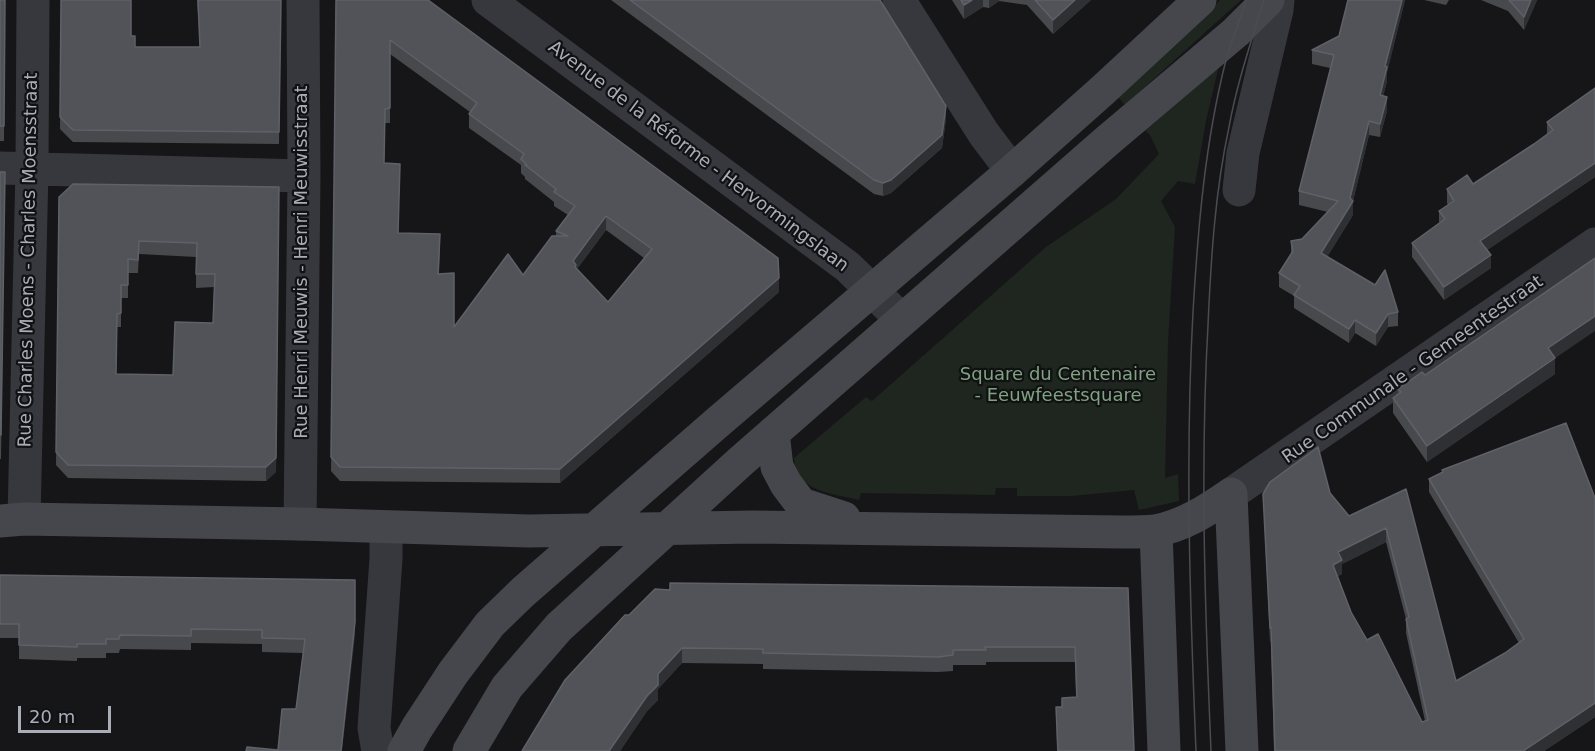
<!DOCTYPE html>
<html>
<head>
<meta charset="utf-8">
<style>
  body { margin:0 }
  #map { position:relative; width:1595px; height:751px; overflow:hidden; background:#161618; font-family:"DejaVu Sans",sans-serif }
  canvas { display:block }
  .scale { position:absolute; left:18px; top:706px; width:93px; height:27px; box-sizing:border-box; border:3px solid #a8adb8; border-top:0; padding-left:8px; font-size:18px; line-height:21px; white-space:nowrap; color:#a8adb8; -webkit-text-stroke:4px #111113; paint-order:stroke }
</style>
</head>
<body>
<div id="map">
<canvas width="1595" height="751"></canvas>
<div class="scale">20 m</div>
</div>
<script>
const g = document.querySelector('canvas').getContext('2d');
g.lineJoin = 'round';
function fillPath(path, color) {
  g.fillStyle = color;
  g.fill(path, 'evenodd');
}
function stroke(path, color, width, dash) {
  g.strokeStyle = color;
  g.lineWidth = width;
  g.lineCap = dash ? 'butt' : 'round';
  g.setLineDash(dash || []);
  g.stroke(path);
}
function drawText(font, color, halo, rows, align = 'center') {
  g.font = font + ' "DejaVu Sans",sans-serif';
  g.lineWidth = 4.5;
  g.setLineDash([]);
  g.textBaseline = 'middle';
  g.strokeStyle = halo;
  g.fillStyle = color;
  for (const [text, x, y, turn = 0] of rows) {
    g.save();
    g.translate(x, y);
    g.rotate((+turn || 0) * Math.PI / 180);
    g.textAlign = isNaN(turn) ? turn : align;
    if (halo) g.strokeText(text, 0, 0);
    g.fillText(text, 0, 0);
    g.restore();
  }
}
fillPath(new Path2D(`
  M1220 0H1241L1125 105 1118 97 1210 12Z
  M1220 61 1206 121 1195 184 1178 181 1161 201 1175 227 1168 342 1165 478 1178 474 1179 501 1139 510 1134 490 1071 496H1017V488H996L995 495 861 493 859 500C833 493 796 493 794 458L866 397 872 401 1046 247 1116 199 1159 154 1150 135 1143 128Z`), '#1e261f');
stroke(new Path2D(`
  M488 0 848 267 902 320
  M899 0 984 134 1012 171
  M0 168 304 176
  M1239 190 1243 153 1277 10 1278 0
  M1231 494 1595 244
  M24 519 32 168 33 0
  M300 524 304 176 303 0
  M378 751 374 728 386 559V528`), '#37383d', 33);
stroke(new Path2D(`
  M773 433 777 467 786 484 801 504 844 518
  M1231 494 1242 751
  M0 521 24 519 300 524 529 531 753 527 1121 532C1132 532 1144 532 1155 531 1183 526 1208 510 1231 494
  M1156 531 1164 751
  M404 751 417 728 453 673 490 624 523 592 718 422 1012 171 1103 90 1200 0
  M469 751 507 687 559 627 740 462 1107 141 1236 32 1268 0`), '#45474d', 33);
stroke(new Path2D(`
  M1196 751C1190 604 1185 458 1193 312 1198 227 1205 142 1226 60 1232 40 1240 20 1246 0
  M1211 751C1205 609 1200 467 1208 325 1211 258 1215 192 1229 127 1237 83 1251 42 1264 0`), '#4a4c52', 1.5);
fillPath(new Path2D(`
  M0 0H5L4 141H0Z
  M61 0 131 36 135 47H200L197 0H281L279 144 73 142 60 129Z
  M336 0 779 292 560 483 340 481 331 471ZM390 54 470 112 469 114V128L521 165V173L525 177V179L554 202V206L568 215 556 231V236L523 275 454 327 439 274 440 248 399 233 384 163 385 123H390ZM606 230 644 258 608 302 577 269Z
  M611 0H880L946 119 942 148 891 193 883 196 874 194Z
  M952 0H1091L1053 34 1027 5 999 1 989 8 983 7 964 19Z
  M1348 0H1405L1387 72V81L1383 96 1387 111 1380 137 1369 135 1353 201V215L1327 257 1398 312V326L1388 327 1376 346 1355 333 1349 343 1294 308V296L1279 287V273L1291 254V241L1302 239 1328 212 1299 205V191L1330 68 1312 64V50L1339 36Z
  M1424 0H1449L1446 5Z
  M1481 0H1537L1524 30 1508 11Z
  M1547 122 1595 177 1487 250 1491 268 1444 300 1412 257V243L1439 223V211L1448 205 1447 203V189L1473 184 1534 144 1547 134Z
  M0 172H5L1 459H0Z
  M279 187 276 472 266 481 68 478 56 465 59 197ZM139 254 196 257V288L214 287 213 323 173 375 116 374 117 327H121V298H128V273H138Z
  M1555 358V374L1427 462 1393 413V398L1398 395V389L1425 375Z
  M1442 470 1595 498V717L1544 751H1274L1271 641 1270 642 1263 494 1330 493 1349 516 1406 489 1456 681 1505 653 1519 643 1429 492V479L1442 473ZM1386 542 1406 619V633L1425 721 1422 722 1367 640 1351 612 1338 576 1342 574V564Z
  M0 575 355 636 278 750 296 709 303 653 262 652V644L191 643V650L120 649 119 653H106V658H77V661L19 659V638H0Z
  M1128 588 1134 751H1057L1056 707H1062L1076 697 1075 662H986V665H953V671L938 672 763 669V664L682 663 658 689V700L647 711 620 751H522L629 615 670 590Z`), '#47494d');
fillPath(new Path2D(`
  M972 0H983V7L964 19V5Z
  M989 0H999V1L989 8Z
  M1075 0H1091L1053 34V20Z
  M1402 0H1405L1387 72V81L1380 109V95L1385 66Z
  M1531 0H1537L1524 30V17Z
  M1387 97V111L1380 137V124Z
  M946 106V119L942 148 891 193 883 196V183Z
  M1369 121V135L1352 204 1353 201V215L1321 267V253L1350 198Z
  M1595 163V177L1480 255V241Z
  M279 200 276 472 266 481V467Z
  M606 216V230L576 270 573 261Z
  M1491 255V268L1444 300V287Z
  M779 278V292L560 483V469Z
  M1388 314V327L1376 346V333Z
  M1595 316V331L1548 363V348Z
  M1355 320V333L1349 343V329Z
  M1555 358V374L1427 462V446Z
  M1386 528V542L1342 564V574L1333 578V565L1338 552Z
  M355 622V636L342 751H341Z
  M1271 627V641L1270 642V628Z
  M682 648V663L658 689V674Z
  M658 685V700L647 711 620 751H609L647 696Z
  M1595 703V717L1544 751H1523Z`), '#2f3033');
const building = new Path2D(`
  M0 0H5L4 126H0Z
  M61 0H131V36H135V47H200L198 0H281L279 132 73 130 60 117Z
  M336 0H428L778 258 779 278 560 469 340 467 331 457ZM390 40 477 103 469 114 524 154 521 159 527 165H525L556 189 554 192 575 206 556 231 568 236H552L523 275 508 254 454 327V273L438 274 440 234 398 233 400 164 384 163 385 109 390 108ZM606 216 652 249 608 302 575 267 576 265 573 261Z
  M630 0H880L946 106 942 135 891 180 883 183 874 180Z
  M961 0H972L964 5Z
  M1035 0H1075L1053 20Z
  M1348 0H1402L1385 66 1387 67 1380 95 1387 97 1380 124 1369 121 1350 198 1353 201 1321 253 1375 285 1385 270 1398 312 1388 314 1376 333 1355 320 1349 329 1294 295 1300 286 1279 273 1293 251 1291 241 1302 239 1338 201 1299 191 1334 55 1312 50 1339 36Z
  M1509 0H1531L1524 17Z
  M1595 88V163L1480 241 1491 255 1444 287 1412 243 1445 219 1439 211 1454 201 1447 189 1467 175 1473 184 1534 144 1553 130 1547 122Z
  M0 172H5L1 435H0Z
  M73 184 279 187 276 458 266 467 68 465 56 452 59 197ZM139 241 197 243 196 274H215L213 323 175 322 173 375 116 374 117 314 121 313V285H128V259L138 260Z
  M1595 258V316L1548 348 1555 358 1427 446 1393 398 1401 392 1398 389 1422 372 1425 375Z
  M1566 423 1595 498V703L1523 751H1275L1271 627 1270 628 1263 494 1270 482 1318 447 1330 493 1349 516 1406 489 1456 681 1505 653 1524 639 1429 479 1443 472 1442 470ZM1386 528 1409 617 1406 619 1428 720 1422 722 1378 634 1367 640 1351 612 1333 565 1342 560 1338 552Z
  M0 575 355 580V622L341 751H246L247 747 278 750 282 709H296L305 639 262 638V630L191 629V636L120 635 119 639H106V644H77V647L19 645V624H0Z
  M670 583 1128 588 1134 751H1058L1056 707H1062V698L1077 697 1075 647H985L986 650H953V655L938 657 763 653V649L682 648 658 674V685L647 696 609 751H522L565 680 625 615H629L655 589 670 590Z`);
fillPath(building, '#525359');
stroke(building, '#5f6168', 1.5);
drawText('18px', '#a8adb8', '#111113', [
  ["Avenue de la Réforme - Hervormingslaan",698,157,37],
  ["Rue Charles Moens - Charles Moensstraat",29,260,-89],
  ["Rue Henri Meuwis - Henri Meuwisstraat",302,262,-90],
  ["Rue Communale - Gemeentestraat",1413,370,-35]
]);
drawText('18px', '#7fa381', '#111113', [
  ["Square du Centenaire",1058,375],
  ["- Eeuwfeestsquare",1058,396]
]);
</script>
</body>
</html>
